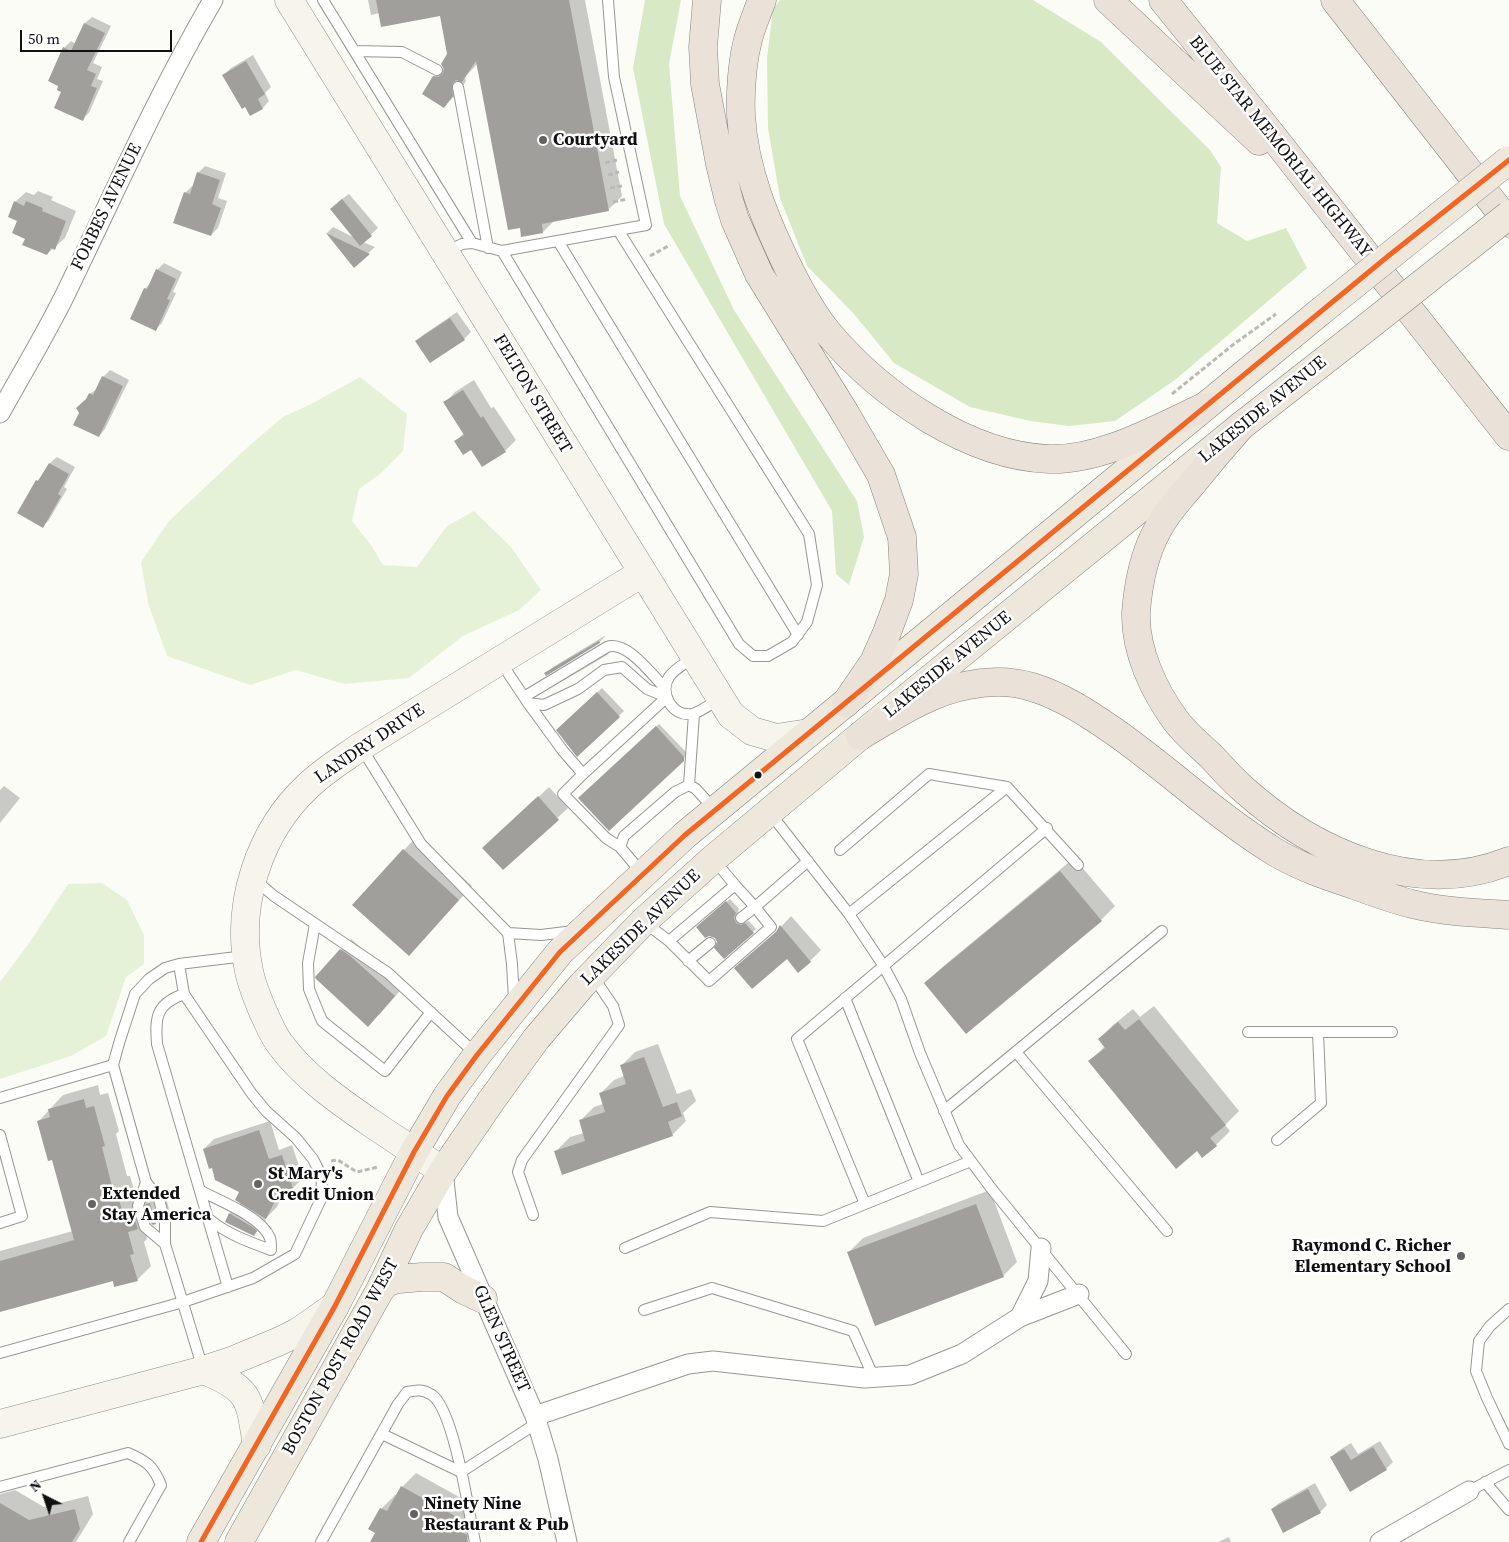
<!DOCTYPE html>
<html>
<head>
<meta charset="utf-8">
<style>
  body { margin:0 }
  #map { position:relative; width:1509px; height:1542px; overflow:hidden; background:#fcfcf7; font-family:"Source Serif 4",serif }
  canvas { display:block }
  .north { position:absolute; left:20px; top:1472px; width:50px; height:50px; -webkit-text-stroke:4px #fff; paint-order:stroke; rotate:319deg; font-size:14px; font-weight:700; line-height:20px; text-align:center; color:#101010 }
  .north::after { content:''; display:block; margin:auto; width:18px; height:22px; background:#101010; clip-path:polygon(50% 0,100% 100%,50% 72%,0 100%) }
  .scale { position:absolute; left:20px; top:30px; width:152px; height:22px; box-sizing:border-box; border:2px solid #101010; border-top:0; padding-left:6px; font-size:15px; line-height:18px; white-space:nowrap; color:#101010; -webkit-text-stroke:4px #fff; paint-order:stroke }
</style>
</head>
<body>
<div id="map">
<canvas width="1509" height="1542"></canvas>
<div class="north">N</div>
<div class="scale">50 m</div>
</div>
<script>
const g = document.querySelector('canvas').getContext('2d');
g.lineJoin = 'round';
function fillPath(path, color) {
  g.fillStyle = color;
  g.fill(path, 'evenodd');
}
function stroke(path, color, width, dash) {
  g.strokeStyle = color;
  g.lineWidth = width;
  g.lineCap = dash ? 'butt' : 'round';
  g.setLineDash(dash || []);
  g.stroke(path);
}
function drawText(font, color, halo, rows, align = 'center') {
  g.font = font + ' "Source Serif 4",serif';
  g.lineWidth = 5;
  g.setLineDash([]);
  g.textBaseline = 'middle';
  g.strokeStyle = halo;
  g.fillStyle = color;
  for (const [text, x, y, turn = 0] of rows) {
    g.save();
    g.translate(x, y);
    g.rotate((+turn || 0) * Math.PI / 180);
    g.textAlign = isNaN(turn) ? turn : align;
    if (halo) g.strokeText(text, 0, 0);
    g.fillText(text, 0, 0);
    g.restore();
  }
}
fillPath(new Path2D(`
  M360 377 407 414 403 451 379 475 359 489 352 521 371 545 383 565 417 567 447 526 474 511 511 547 541 590 519 610 463 636 409 678 344 684 296 670 250 685 167 656 148 603 141 562 169 521 250 445 283 417 313 403Z
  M102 883 127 900 144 935V964L126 977 106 1036 71 1056 0 1079V982L27 946 68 884Z`), '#e6f2d7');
fillPath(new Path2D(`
  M645 0H681L669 64 680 196 734 310 857 501 864 537 849 585 836 574 832 511 664 224 633 68Z
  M780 0H1033L1101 42 1210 150 1221 167 1217 223 1247 241 1286 228 1307 268 1175 380 1115 421 1069 426 1030 421 970 407 894 363 854 314 807 266 780 198 768 128 767 58 773 9Z`), '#d7eac5');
fillPath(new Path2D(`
  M368 0H585L622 196 608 210 555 220 543 232 478 63 465 77 466 81 458 93 444 106 434 77 444 67 449 54 441 14 380 13 371 15Z
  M92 17 111 26 93 63 102 67 97 79 103 81 89 113 82 119 63 91 64 48 71 41 76 44 85 23Z
  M253 55 271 87 265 93 269 101 263 108 251 114 224 75 231 68Z
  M205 166 226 173 218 198 227 201 218 228 211 235 185 193 192 186H194L198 173Z
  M38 191 53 197 51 200 76 211 65 238 47 254 26 238 19 220 15 202 26 192 34 195Z
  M349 194 378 228 363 242 375 247 354 266 327 233 333 227 355 238 338 202Z
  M164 263 182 272 173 292 176 293 162 323 155 330 145 289 151 282 157 270Z
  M457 312 471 332 464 339 417 341 423 335Z
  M110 370 129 380 105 429 99 436 88 398 90 394 98 388 103 377Z
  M474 380 491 408 494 407 516 440 505 451 482 465 471 448 456 441 464 433 445 403 455 392Z
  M57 457 75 467 64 487 67 489 49 520 43 526 37 481 44 474 50 463Z
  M606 635 600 642 546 674 553 667Z
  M611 651 607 655 561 682V681Z
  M602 688 624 711 578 755 558 730Z
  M659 724 687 753 686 756 609 829 580 798Z
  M4 786 20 798 0 823V790Z
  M549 787 568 808 503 869 495 838Z
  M417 836 472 886 423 940 404 850Z
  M1074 858 1115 906 1101 920 926 983 940 969Z
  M730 899 739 909 737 915 739 920 745 922 749 921 756 929 753 932 718 942 716 937 701 924Z
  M791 916 821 950 810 961 798 971 787 957 746 958 779 929Z
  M351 939 405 985 379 1015 341 950Z
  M1154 1006 1239 1111 1225 1125 1230 1131 1216 1145 1197 1150 1089 1062 1105 1046 1099 1039 1113 1025 1133 1009 1140 1017Z
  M658 1044 677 1094 691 1089 696 1101 683 1113 686 1121 672 1135 556 1151 570 1137 584 1133 580 1121 594 1107 603 1104 600 1094 614 1080 624 1076 621 1066 635 1052Z
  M98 1085 100 1095 108 1093 119 1131 116 1134 127 1176H130L136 1197 145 1195 148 1203 164 1190 169 1209 155 1223 150 1216 143 1223 147 1239 144 1242 151 1266 137 1280H114L0 1311V1251L73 1231 53 1159 39 1121 63 1095Z
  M270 1121 279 1150 292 1145 303 1178 293 1188 284 1191 277 1207 265 1219 266 1220 265 1223 254 1234 226 1221 230 1213 241 1202V1191L213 1166 204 1149 214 1139Z
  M990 1190 1017 1262 1003 1276 849 1252 863 1238Z
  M1380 1441 1393 1462 1386 1469 1331 1458 1338 1451 1351 1443 1358 1454Z
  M416 1473 470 1503 465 1512 478 1519 465 1542H372L377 1533 381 1509 395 1495H397L402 1487Z
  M1315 1483 1327 1505 1320 1512 1284 1531 1272 1509 1279 1503Z
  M15 1490 44 1507 88 1496 93 1514 76 1542H0V1494Z
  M1229 1537 1231 1542H1218Z`), '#0003');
fillPath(new Path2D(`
  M376 0H569L609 211 542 224 543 233 521 237 520 228 508 230 476 61 462 82 456 80 452 84 453 96 444 108 422 94 433 76 438 77 443 73 444 69 441 64 447 54 440 16 381 27Z
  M84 23 105 33 87 70 96 74 91 86 97 88 83 121 54 108 61 92 57 90 58 86 48 81 63 47 71 51Z
  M246 61 265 94 258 99 263 109 250 116 245 107 242 109 222 75Z
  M197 172 220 180 212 204 221 208 211 236 173 223 184 192 190 194Z
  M342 199 372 236 360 246 330 209Z
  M14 201 24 206 26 201 43 208 42 211 66 221 55 250 51 248 47 255 22 245 25 239 12 233 17 221 8 217Z
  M326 233 370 254 354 268Z
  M156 269 176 279 167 299 170 300 156 331 130 319 144 288 147 289Z
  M450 318 465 340 430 363 415 341Z
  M102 376 123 386 99 437 73 425 79 413 76 408 86 399 89 393 93 395Z
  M463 390 481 418 483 416 506 452 482 467 471 450 463 455 454 441 464 435 443 402Z
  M49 463 69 474 58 494 61 496 43 528 17 513 36 480 38 481Z
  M599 641 600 643 546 676 544 673Z
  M597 692 620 717 577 757 556 730Z
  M656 726 684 757V761L609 831 578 798Z
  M538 796 559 820 503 870 482 848Z
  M403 849 459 900 409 956 352 905Z
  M1060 871 1102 921 966 1034 924 983Z
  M726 901 736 913 734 918 736 923 741 925 745 923 754 933 724 959 714 948 717 942 715 938 709 936 705 938 696 927Z
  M780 925 811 962 798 973 787 959 752 989 734 968 776 932Z
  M340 949 349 955 395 996 368 1027 316 979 315 977Z
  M1139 1019 1226 1125 1210 1138 1217 1146 1202 1158 1197 1151 1176 1169 1088 1061 1105 1048 1098 1039 1118 1022 1125 1030Z
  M644 1057 663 1107 677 1102 682 1116 668 1122 673 1136 562 1175 554 1151 585 1141 579 1120 605 1112 599 1093 626 1084 620 1065Z
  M84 1099 86 1108 94 1106 105 1146 102 1147 113 1190 116 1189 122 1210 131 1208 138 1229 128 1232 134 1254 130 1255 138 1281 114 1287 113 1281 0 1312V1261L74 1240 52 1160 48 1161 37 1121 50 1117 48 1109Z
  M259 1130 269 1159 282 1155 293 1189 282 1193 276 1199 266 1219 235 1200 239 1192 215 1180 212 1168 209 1169 203 1149Z
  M150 1203 156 1224 153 1225 151 1223 145 1206 146 1204Z
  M976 1204 1004 1277 875 1326 847 1252Z
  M229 1213 254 1228 257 1231 254 1236 225 1222Z
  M1373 1447 1387 1470 1350 1492 1330 1457 1344 1449 1351 1460Z
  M401 1486 457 1517 452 1526 467 1535 468 1542H370L375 1533 368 1529 380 1508 387 1511Z
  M1308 1489 1321 1513 1283 1533 1271 1509Z
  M0 1503 29 1520 75 1509 80 1529 72 1542H0Z`), '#a09f9c');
const lane = new Path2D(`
  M323 0 472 243
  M355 51 402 52 437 70
  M458 87 488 248
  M558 241 798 635
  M502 251 739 644 753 656H768L792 642 807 622 817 585 809 534 618 230
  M446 252 462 244 472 243 502 251 646 225 614 77 608 0
  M694 657C686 663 674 669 669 677 659 693 672 717 692 714 701 712 712 703 720 698
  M500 661 528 703 544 705 578 689 604 670 622 667 647 689 667 697 583 774
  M524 697 607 647C627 640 652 675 665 688
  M528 703 563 751 583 774 563 794 606 838 620 847
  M361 747 421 844 508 933 512 964 514 1000
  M689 785 694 714
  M770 813 849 914 883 965 901 999 920 1053 959 1145 991 1188 1126 1354
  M840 850 929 774 1007 787 1078 865
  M642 873 620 847 624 836 675 792 689 785 696 789 715 810
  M255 880 274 896 388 973 476 1054
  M735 885 755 907 808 861
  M849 914 1007 787
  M644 922 669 941 735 885 714 860
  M315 924 308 963 309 989 322 1021 385 1071 431 1012
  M508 933 541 935 574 931
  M669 941 709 981 771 927 755 907 741 918
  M688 961 710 943
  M184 994C156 1004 155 1017 157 1044L228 1287
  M845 998 919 1182
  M1248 1032H1392
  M1016 1052 1167 1231
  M0 1098 113 1065
  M944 1111 1162 931
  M0 1135 22 1216 0 1223
  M1277 1140 1321 1103 1318 1033
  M146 1182 138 1206 145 1227 165 1244
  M201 1191C220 1201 262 1217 270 1238 271 1241 271 1246 271 1250 249 1242 227 1234 209 1219
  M865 1204 797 1039 1047 828
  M533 1215 518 1172 522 1160 619 1025 613 1006 592 975
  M625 1248 710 1212 823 1221 971 1161
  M1509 1309 1490 1326 1479 1341 1476 1371 1487 1398 1509 1444
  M644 1310 712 1288 853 1331 874 1378
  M0 1353 183 1302 253 1278 295 1254 321 1199 322 1177 313 1159 296 1138 266 1111 252 1094 184 994 179 964
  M203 1369 165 1244V1223L159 1199 146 1182 113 1065 120 1040 135 994 149 979 165 968 179 964 245 956
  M382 1434 461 1472
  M461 1472 537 1423
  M1485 1482 1509 1510
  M0 1487 128 1453C146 1461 153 1465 161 1485L129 1542
  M1469 1491 1509 1470
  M321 1542 398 1404 407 1392C417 1390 423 1389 432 1395 454 1410 469 1513 475 1542`);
const street = new Path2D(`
  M0 413C21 375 44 337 64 297 112 198 157 96 213 0
  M443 1171 448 1217 535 1416 548 1459 567 1542
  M1020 1317 1038 1281 1041 1248
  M535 1416 688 1364 713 1361 864 1378 910 1375 962 1354 1020 1317 1079 1294
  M1380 1542 1469 1491`);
const secondary = new Path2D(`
  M289 0 731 715 752 731 776 738 809 733
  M443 1171C419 1155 395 1139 371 1123 339 1101 303 1076 280 1044 273 1035 269 1024 264 1014 258 1000 252 986 249 971 235 905 259 831 309 785 325 770 343 759 360 747L642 573
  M204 1370C251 1390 249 1397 257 1445
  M0 1424 204 1370 234 1360 280 1341 298 1332 335 1306`);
const primary = new Path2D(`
  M380 1290 387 1282 399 1279 422 1277H444L464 1290 483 1299
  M201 1542 335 1306 414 1152 447 1096 477 1055 560 952 685 835 1321 311
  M239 1542 380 1290 409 1229 443 1171 491 1101 536 1039 582 985 643 922 713 859 860 736 1241 426 1347 343`);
const highway = new Path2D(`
  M707 0 703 47 705 84 720 164 729 201 735 220 759 274 845 413 881 475 902 537 904 574 899 600 886 635 874 662 846 703
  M762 0C757 14 750 29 747 44 742 64 740 95 741 115 744 170 766 222 790 271 801 293 813 315 829 334 881 395 968 456 1049 459 1101 461 1158 428 1204 407
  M1108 0 1259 141
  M1163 0 1263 124 1509 436
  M1335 0 1509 223
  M1241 426C1224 445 1208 464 1192 484 1180 498 1166 513 1158 529 1144 554 1138 585 1136 613 1135 651 1154 691 1176 721 1186 734 1199 745 1211 756 1221 767 1231 778 1242 788 1313 852 1416 899 1509 861
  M860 736C894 716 929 692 969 685 989 681 1012 681 1032 687 1062 696 1089 714 1115 732 1169 770 1218 817 1275 852 1300 867 1327 876 1354 885 1373 892 1392 899 1412 904 1444 912 1476 913 1509 915`);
stroke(lane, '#969694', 12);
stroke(street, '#969694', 21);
stroke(secondary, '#8d8d8b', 29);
stroke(primary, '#848481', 29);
stroke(highway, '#848481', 29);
stroke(new Path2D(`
  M605 163 617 160
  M608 175 619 172
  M610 188 622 186
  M613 202 627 199
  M650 256 670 245
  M1172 394 1234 344 1276 314
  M331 1161 338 1160 357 1172 378 1167`), '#b9b9b8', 3, [5, 2.5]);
stroke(lane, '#fffffe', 10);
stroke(street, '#fffffe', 19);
stroke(secondary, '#f6f4eb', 28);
stroke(primary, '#ede8db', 28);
stroke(highway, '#eae1d8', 28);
const primaryBridge = new Path2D(`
  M1321 311 1509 160
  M1347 343 1509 215`);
stroke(primaryBridge, '#848481', 29, []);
stroke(primaryBridge, '#ede8db', 28);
stroke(new Path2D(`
  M201 1542 335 1306 414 1152 447 1096 477 1055 560 952 685 835 1387 257 1509 160`), '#f26522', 5);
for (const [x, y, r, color] of [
  [543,140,5,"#636361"],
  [758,775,4.5,"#101010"],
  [258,1184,5,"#636361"],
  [92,1204,5,"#636361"],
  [1461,1256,5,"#636361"],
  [414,1514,5,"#636361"]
]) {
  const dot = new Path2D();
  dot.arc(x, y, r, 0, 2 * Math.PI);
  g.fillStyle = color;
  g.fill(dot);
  stroke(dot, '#fff', 2);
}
drawText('bold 18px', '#101010', '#fff', [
  ["Courtyard",553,140],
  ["St Mary's",268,1174],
  ["Credit Union",268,1195],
  ["Extended",102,1194],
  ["Stay America",102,1215],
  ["Raymond C. Richer",1451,1246,"right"],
  ["Elementary School",1451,1267,"right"],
  ["Ninety Nine",424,1504],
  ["Restaurant & Pub",424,1525]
], 'left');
drawText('18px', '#101010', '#fff', [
  ["BLUE STAR MEMORIAL HIGHWAY",1280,147,51],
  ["FORBES AVENUE",107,207,-64],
  ["FELTON STREET",532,394,59],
  ["LAKESIDE AVENUE",1263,410,-39],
  ["LAKESIDE AVENUE",948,665,-39],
  ["LANDRY DRIVE",370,744,-34],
  ["LAKESIDE AVENUE",641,928,-44],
  ["GLEN STREET",501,1339,66],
  ["BOSTON POST ROAD WEST",341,1357,-61]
]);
</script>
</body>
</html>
